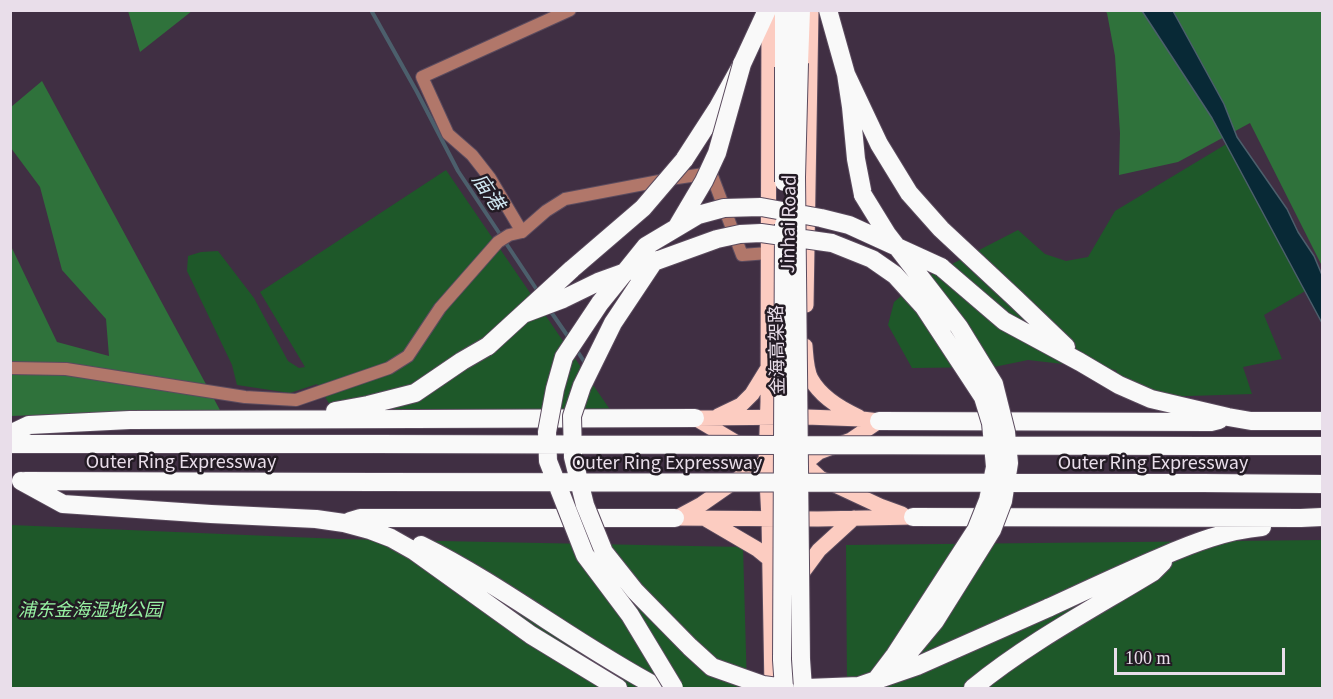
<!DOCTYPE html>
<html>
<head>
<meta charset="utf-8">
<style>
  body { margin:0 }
  #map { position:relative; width:1333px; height:699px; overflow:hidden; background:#402f43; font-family:Georgia,serif }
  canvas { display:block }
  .frame { position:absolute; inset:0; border:12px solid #e9deea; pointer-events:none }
  .scale { position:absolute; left:1114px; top:648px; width:171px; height:27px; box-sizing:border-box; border:3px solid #e9deea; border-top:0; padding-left:8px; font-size:18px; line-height:21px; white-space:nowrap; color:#e9deea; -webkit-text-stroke:4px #231b24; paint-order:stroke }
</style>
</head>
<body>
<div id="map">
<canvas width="1333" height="699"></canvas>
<div class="frame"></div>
<div class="scale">100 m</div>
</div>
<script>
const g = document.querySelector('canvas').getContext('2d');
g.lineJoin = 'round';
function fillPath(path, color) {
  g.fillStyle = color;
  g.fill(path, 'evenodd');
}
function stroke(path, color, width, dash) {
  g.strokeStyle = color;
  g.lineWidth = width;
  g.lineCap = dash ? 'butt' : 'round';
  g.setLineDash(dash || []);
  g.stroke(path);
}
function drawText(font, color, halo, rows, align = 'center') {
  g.font = font + ' Georgia,"Noto Sans SC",serif';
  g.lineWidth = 5;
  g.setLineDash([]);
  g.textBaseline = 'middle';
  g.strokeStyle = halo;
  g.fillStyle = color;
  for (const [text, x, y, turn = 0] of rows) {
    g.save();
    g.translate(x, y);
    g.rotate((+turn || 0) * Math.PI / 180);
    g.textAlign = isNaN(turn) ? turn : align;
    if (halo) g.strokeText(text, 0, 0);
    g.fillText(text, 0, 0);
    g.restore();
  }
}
fillPath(new Path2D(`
  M1228 143 1307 290 1264 315 1282 359 1243 367 1252 394 1126 398 1116 370 1028 360 994 367 912 368 888 325 894 302 919 281 1018 230 1045 254 1066 261 1088 257 1115 211Z
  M446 170 613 414 335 413 317 384 290 393 237 385 232 365 187 271 188 256 201 252 218 251 254 298 288 361 299 368 305 367 260 292Z
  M11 525 340 539 743 547 747 688H11Z
  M1322 540V688H847L846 545Z`), '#1e5829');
fillPath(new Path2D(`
  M128 11V10L192 11 140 52Z
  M1105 11H1322V266L1250 123 1178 162 1119 175 1120 133 1115 56 1107 13Z
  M42 81 221 412 144 411 11 416 10 244 57 342 109 356 106 319 62 270 40 187 11 148V107Z`), '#2f723b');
const water = new Path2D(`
  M1142 11H1173L1224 104 1237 137 1287 209 1298 232 1314 256 1322 275V323L1212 118Z`);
fillPath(water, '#082936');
stroke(water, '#4c5f6c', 1.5);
stroke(new Path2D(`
  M371 10 417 92 458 171 539 293
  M549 309 569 338
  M576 349 587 366`), '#4c5f6c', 4);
const street = new Path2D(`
  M522 232 490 178 472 155 448 134 422 77 570 10
  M10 368 66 369 245 397 296 400 389 368 408 356 440 308 498 242 509 235 522 232 546 211 565 199 670 179 711 173 742 255 768 253`);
const primary = new Path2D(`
  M769 10 768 402 766 462 769 518 772 688
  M806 305 811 10
  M805 346C806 357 806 369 811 379 821 397 841 409 859 417
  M718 416 741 405 752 394 768 368
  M695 418 806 417 862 419 879 421
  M695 418 742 446
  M791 455 805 464 820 478 880 506 902 514
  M797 470 819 452 851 440 879 421
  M675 518 818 519 913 517
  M676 518 702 504 751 470 773 458
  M704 518 757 549 768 558
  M802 573 819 550 854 518`);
const highway = new Path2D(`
  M828 10 846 74 851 107 856 159 863 195
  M799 63 801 10
  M784 67V10
  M846 74 879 144 909 193 941 229 1016 299 1066 347
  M684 160 717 109 742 64 767 10
  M941 267 1004 321 1080 362 1119 385 1151 399 1228 417 1251 421H1322
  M335 411 368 405 415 393 462 361 488 346
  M879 421 1211 422 1219 420
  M10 434 29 425 130 420 695 418
  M10 444H374
  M1203 446H1322
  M21 481 63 504 211 514 316 519 344 523 370 530 391 538 414 551 531 635 618 688
  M25 481 374 482
  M1203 483 1322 484
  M913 517 1301 518 1322 517
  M350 521 360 518H675
  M421 545C504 586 577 645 659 688
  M1048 608C1085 591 1123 573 1161 557 1193 543 1227 530 1262 527
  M973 688C1028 643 1092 609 1153 572L1163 562`);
stroke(street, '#5b4b5e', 14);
stroke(primary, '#5b4b5e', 17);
stroke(highway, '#5b4b5e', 20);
stroke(street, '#b1776a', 12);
stroke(primary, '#fcccc1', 15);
stroke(highway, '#f9f9f9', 18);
const highwayBridge = new Path2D(`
  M799 63 796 177 801 659 803 688
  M784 182V67
  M863 195 887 234 959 327 994 384 1006 432 1009 463 1003 501 992 530 935 621 906 656
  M678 225 704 181 717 153 742 64
  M655 260 613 323 582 386 572 416 573 457 585 505 604 552 635 591 690 647 712 667 763 685 785 688
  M523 314 563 299 598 282 717 239 740 234 761 233 832 243 872 259 895 275 924 307 983 397 991 423 995 467 988 500 976 530 895 655 870 688
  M488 346 572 269 643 208 684 160
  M374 444 1203 446
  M374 482 1203 483
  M674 688 630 615 585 555 548 461 547 432 555 389 564 357 600 303 646 246 698 215 724 208 761 207 821 218 849 225 941 267
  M784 688 782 660 784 224
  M807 688 859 686 917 666 1048 608`);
stroke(highwayBridge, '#5b4b5e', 20, []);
stroke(highwayBridge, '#f9f9f9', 18);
drawText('18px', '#e9deea', '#231b24', [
  ["Jinhai Road",788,224,-89],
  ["金海高架路",776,350,-91],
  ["Outer Ring Expressway",181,461],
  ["Outer Ring Expressway",667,462],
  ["Outer Ring Expressway",1153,462]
]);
drawText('italic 18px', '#97f2a3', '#231b24', [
  ["浦东金海湿地公园",90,609]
]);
drawText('italic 20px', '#cfe6f0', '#231b24', [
  ["庙港",489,191,56]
]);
</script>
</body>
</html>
